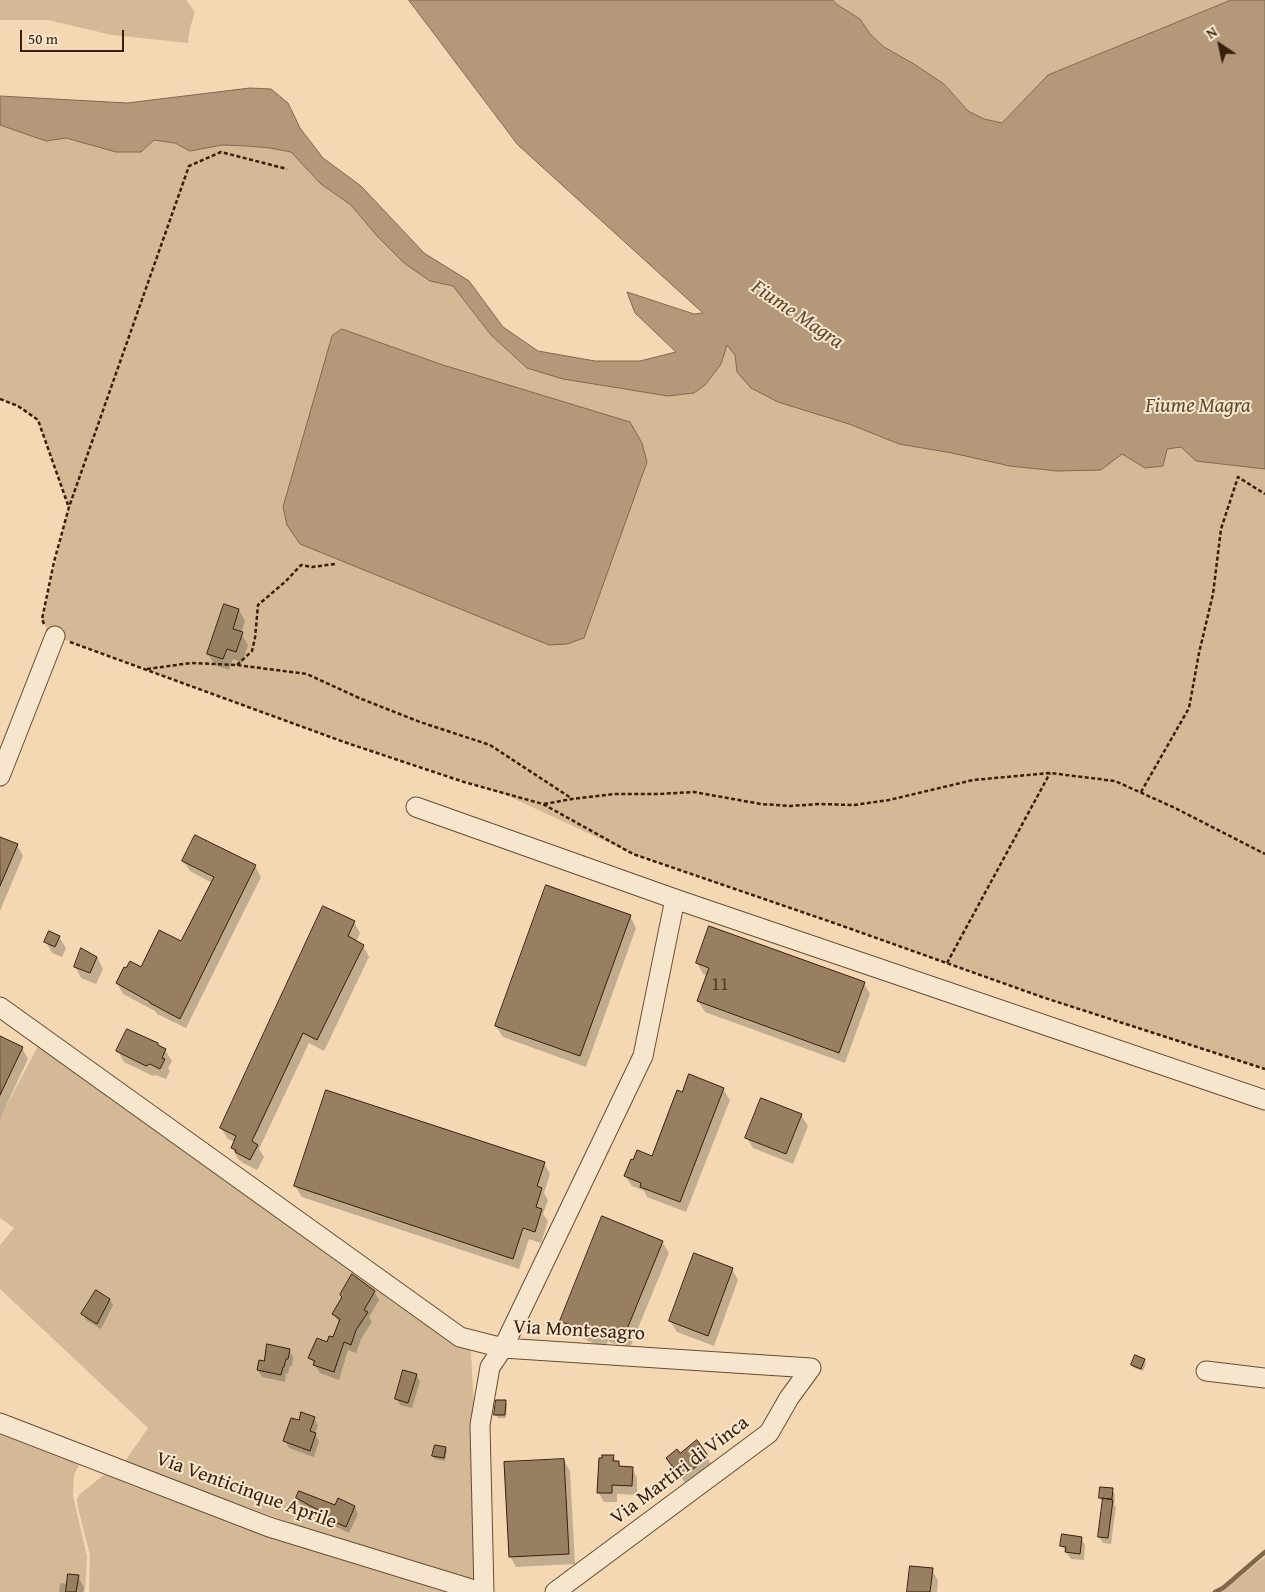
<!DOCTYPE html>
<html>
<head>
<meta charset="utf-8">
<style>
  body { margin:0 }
  #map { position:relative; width:1265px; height:1592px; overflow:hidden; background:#f3d8b3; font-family:"Gentium Book Plus",serif }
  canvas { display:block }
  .north { position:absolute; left:1195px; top:20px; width:50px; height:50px; -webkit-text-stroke:4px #f7e6ce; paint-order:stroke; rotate:326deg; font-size:14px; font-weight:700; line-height:20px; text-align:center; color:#371f0a }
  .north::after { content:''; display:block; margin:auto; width:18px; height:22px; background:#371f0a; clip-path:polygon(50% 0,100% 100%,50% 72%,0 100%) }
  .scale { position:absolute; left:20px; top:30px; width:104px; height:22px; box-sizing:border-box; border:2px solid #371f0a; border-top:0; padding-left:6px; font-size:15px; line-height:18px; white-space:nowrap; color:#371f0a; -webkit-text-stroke:4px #f7e6ce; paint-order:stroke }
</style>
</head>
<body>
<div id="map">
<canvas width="1265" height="1592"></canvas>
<div class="north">N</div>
<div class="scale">50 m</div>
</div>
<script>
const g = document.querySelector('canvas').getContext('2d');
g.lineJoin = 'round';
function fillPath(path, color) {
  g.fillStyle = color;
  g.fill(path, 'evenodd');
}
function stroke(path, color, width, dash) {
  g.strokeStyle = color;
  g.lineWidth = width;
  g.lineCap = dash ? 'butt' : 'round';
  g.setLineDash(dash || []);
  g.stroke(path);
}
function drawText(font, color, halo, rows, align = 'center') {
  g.font = font + ' "Gentium Book Plus",serif';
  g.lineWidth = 4;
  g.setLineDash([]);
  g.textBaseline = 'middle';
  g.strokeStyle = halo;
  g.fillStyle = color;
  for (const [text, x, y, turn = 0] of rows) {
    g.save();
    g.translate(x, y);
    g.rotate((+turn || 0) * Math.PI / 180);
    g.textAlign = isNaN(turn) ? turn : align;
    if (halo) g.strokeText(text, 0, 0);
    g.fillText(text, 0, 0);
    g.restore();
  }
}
fillPath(new Path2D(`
  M0 0H186L195 12 190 28 188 43 112 35 48 20H0Z
  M833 0H1231L1048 75 1002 123 984 119 968 111 944 84 914 64 884 47 870 34 860 19 836 4Z
  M0 125 46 141 66 138 116 152H141L154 140 175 143 190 151 222 145 247 146 270 148 291 152 321 184 351 205 377 236 430 281 453 286 491 335 527 368 625 390 727 344 735 355 737 372 849 424 899 444 952 453 1101 470 1122 454 1145 468 1167 449 1181 447 1196 461 1265 469V1069L1042 997 837 924 633 854 504 794 344 742 77 644C60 638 49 637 42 619L69 507 38 420 18 406 0 399ZM342 329 443 365 327 354 332 337ZM224 604 239 609 233 629 243 633 236 652 227 649 223 659 207 654Z
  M39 1044 470 1334 484 1592 124 1463 148 1428 0 1289V1245L14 1228 0 1218V1118Z
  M0 1425 83 1457 74 1475 73 1496 87 1556 85 1592H0Z
  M112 1468 457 1592H89L90 1555 78 1508 77 1500 79 1495Z
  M1265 1557V1592H1220Z`), '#d3b996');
const water = new Path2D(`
  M409 0H833L836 4 860 19 870 34 884 47 914 64 944 84 968 111 984 119 1002 123 1048 75 1231 0H1265V469L1196 461 1181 447 1167 449 1163 466 1145 468 1122 454 1101 470 1057 471 1010 466 952 453 899 444 849 424 778 402 751 388 737 372 735 355 727 345 721 364 705 385 694 393 668 396 563 379 527 368 491 335 453 286 430 281 404 263 377 236 351 205 321 184 291 152 270 148 247 146 222 145 190 151 175 143 154 140 141 152H116L66 138 46 141 0 125V96L127 103 250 88 271 89 288 103 300 128 323 158 361 186 424 253 469 281 503 327 538 351 595 361H640L676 352 635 313 627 292 694 314 703 313 518 145Z
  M342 329 443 365 630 422 642 443 647 462 584 638 567 644 549 645 300 544 287 525 283 507 332 336Z`);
fillPath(water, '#b3997a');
stroke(water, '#81684d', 1);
fillPath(new Path2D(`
  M225 606 239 610 245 621 241 633 248 645 242 663 233 659 229 670 215 665 208 654Z
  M0 838 17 845 23 856 0 911Z
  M183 861 255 866 261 877 186 1028 157 1014 155 1011 123 994 117 983 181 943 212 883 190 871Z
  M630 916 636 928 586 1067 503 1037 496 1026Z
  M354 922 360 933 356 942 363 946 369 957 324 1051 309 1043 259 1149 264 1157 257 1170 243 1163 238 1159 232 1147 235 1142 228 1139 221 1128Z
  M59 937 66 948 62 957 52 953 46 942Z
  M97 957 103 969 96 984 81 978 75 966Z
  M697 963 864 983 870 994 845 1063 705 1012 698 1001 708 976 703 974Z
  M0 1038 22 1048 28 1059 0 1119Z
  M159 1047 165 1050 172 1061 168 1068 170 1071 166 1079 156 1075 153 1076 124 1062 118 1051Z
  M723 1089 730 1100 686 1212 647 1197 644 1191 632 1186 625 1176 634 1161 653 1158 683 1094Z
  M801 1115 808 1126 793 1164 753 1148 746 1137Z
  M544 1163 550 1174 544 1193 548 1200 543 1214 548 1221 541 1243 529 1239 519 1269 302 1197 295 1186Z
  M662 1242 669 1253 629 1350 608 1341 605 1348 568 1332 561 1321Z
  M732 1269 738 1280 714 1346 677 1332 670 1321Z
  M374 1291 379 1300 369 1317 372 1322 361 1339 356 1353 348 1350 339 1380 320 1373 310 1358 334 1338 340 1323 333 1314Z
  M110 1300 113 1305 101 1329 86 1320 83 1314Z
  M289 1350 293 1357 292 1366H290L288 1374 286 1373 285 1382 262 1377 258 1370 265 1362Z
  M1144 1360 1146 1363 1143 1371 1134 1368 1132 1365Z
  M416 1375 420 1381 412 1408 400 1405 397 1399Z
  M505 1401 507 1404 506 1418H498L496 1415Z
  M314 1418 318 1425 315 1434 319 1441 314 1457 289 1448 285 1441 299 1422Z
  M696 1442 712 1465 686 1484 672 1465 679 1454Z
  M445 1448 447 1451 445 1461 435 1459 433 1456Z
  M613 1457 621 1467 632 1468 637 1478V1495L617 1494V1502H604L598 1492Z
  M564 1460 570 1471 575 1564 516 1567 510 1556Z
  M1112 1489 1115 1495 1114 1505 1116 1507 1111 1544 1103 1543 1099 1537 1103 1503 1100 1497Z
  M297 1498 336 1506 339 1500 355 1507 358 1514 349 1533 333 1525 331 1520 301 1505Z
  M1081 1538 1085 1545 1084 1560 1071 1559 1062 1546Z
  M932 1570 938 1581 937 1592H908Z
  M78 1577 84 1587 83 1592H59L60 1583 68 1584Z`), '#0003');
stroke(new Path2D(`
  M1215 1592 1223 1588 1265 1552`), '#81684d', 4.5);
const building = new Path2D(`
  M224 604 239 609 233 629 243 632 236 652 227 649 223 659 207 654Z
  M195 835 256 865 180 1019 150 1003V1002L116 983 124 967 126 968 130 961 141 967 159 930 181 941 214 877 182 861Z
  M0 837 18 844 0 886Z
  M546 885 631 915 580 1056 495 1026Z
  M323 906 355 921 348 936 364 945 317 1040 303 1033 252 1141 258 1145 250 1160 235 1152 236 1150 231 1148 236 1136 220 1128Z
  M709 926 865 982 839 1053 697 1001 709 968 696 963Z
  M49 931 60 936 55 947 44 942Z
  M81 948 97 957 90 973 74 967Z
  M127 1029 158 1043V1045L166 1049 162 1058 165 1059 160 1069 150 1064 146 1066 116 1051Z
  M0 1036 23 1047 0 1095Z
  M689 1074 724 1088 680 1202 640 1187 641 1183 624 1176 631 1159 633 1160 637 1150 652 1156 677 1090 682 1092Z
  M326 1090 545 1162 537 1186 542 1188 536 1207 542 1209 535 1232 523 1228 513 1259 294 1186Z
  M761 1098 802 1114 786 1154 745 1138Z
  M602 1216 663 1241 623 1339 602 1331 599 1337 560 1321Z
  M694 1253 733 1268 708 1336 669 1321Z
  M352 1274 375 1291 364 1310 368 1312 356 1330 351 1345 344 1342 334 1372 313 1365 315 1361 308 1358 317 1338 327 1342 329 1336 333 1337 340 1319 332 1314 342 1297 340 1295Z
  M96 1290 110 1299 97 1324 81 1314Z
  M267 1344 290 1349 288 1359H286L284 1367H283L281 1375 257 1370 259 1360 264 1361Z
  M1135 1355 1145 1359 1141 1369 1131 1365Z
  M403 1370 417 1374 408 1403 395 1399Z
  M496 1400H506L505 1415H494Z
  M301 1412 315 1417 310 1431 316 1433 310 1451 283 1441 291 1418 299 1420Z
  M697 1440 709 1457 681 1478 666 1458 677 1449 680 1453Z
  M435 1445 446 1447 444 1458 432 1456Z
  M602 1455H614L613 1461H619V1466L633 1467 632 1486 612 1485V1493H597L599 1458H602Z
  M564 1459 569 1554 509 1557 504 1462Z
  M1100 1487 1113 1488 1112 1499 1099 1498Z
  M299 1491 335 1505 338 1498 355 1506 346 1527 328 1519 329 1516 296 1498Z
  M1103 1498 1113 1500 1108 1538 1098 1537Z
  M1062 1534 1082 1537 1080 1554 1065 1552 1066 1547 1060 1546Z
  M910 1566 933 1568 930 1592H907Z
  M68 1574 79 1575 76 1592H66Z`);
fillPath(building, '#997f62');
stroke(building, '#371f0a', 1);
const minor = new Path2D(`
  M0 776 55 636
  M416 807 675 899 1265 1100
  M0 1007 460 1337 503 1348 643 1056 675 899
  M1206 1371 1265 1378
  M0 1423 269 1527 481 1592
  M484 1592 480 1425 490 1367 503 1348 811 1368
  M555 1592 769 1433 789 1398 811 1368`);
stroke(minor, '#664d34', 21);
stroke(new Path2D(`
  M0 399 18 406 38 420 68 505
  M44 624 42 619 54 562 69 507 189 166 221 152 287 169
  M70 642 344 742 464 782 543 804 633 854 837 924 1042 997 1265 1069
  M237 665 252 651 255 638 258 605 286 581 301 565 312 567 335 564
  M147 669 191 663 237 665 307 674 359 698 420 722 490 745 571 798
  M1141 792 1189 708 1199 653 1213 594 1221 529 1238 477 1265 494
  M544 804 572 799 615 794H658L694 792 761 804 790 806 819 804 854 805 889 800 973 780 1050 773 1115 781 1175 808 1265 854
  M947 963 1050 773`), '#371f0a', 2.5, [4, 2.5]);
stroke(minor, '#f7e6ce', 19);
drawText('18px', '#503720', null, [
  ["11",720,985]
]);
drawText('20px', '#371f0a', '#f7e6ce', [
  ["Via Montesagro",579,1331,3],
  ["Via Martiri di Vinca",680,1471,-37],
  ["Via Venticinque Aprile",246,1491,20]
]);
drawText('italic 21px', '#624a31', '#f7e6ce', [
  ["Fiume Magra",797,315,34],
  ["Fiume Magra",1198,407]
]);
</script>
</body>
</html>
